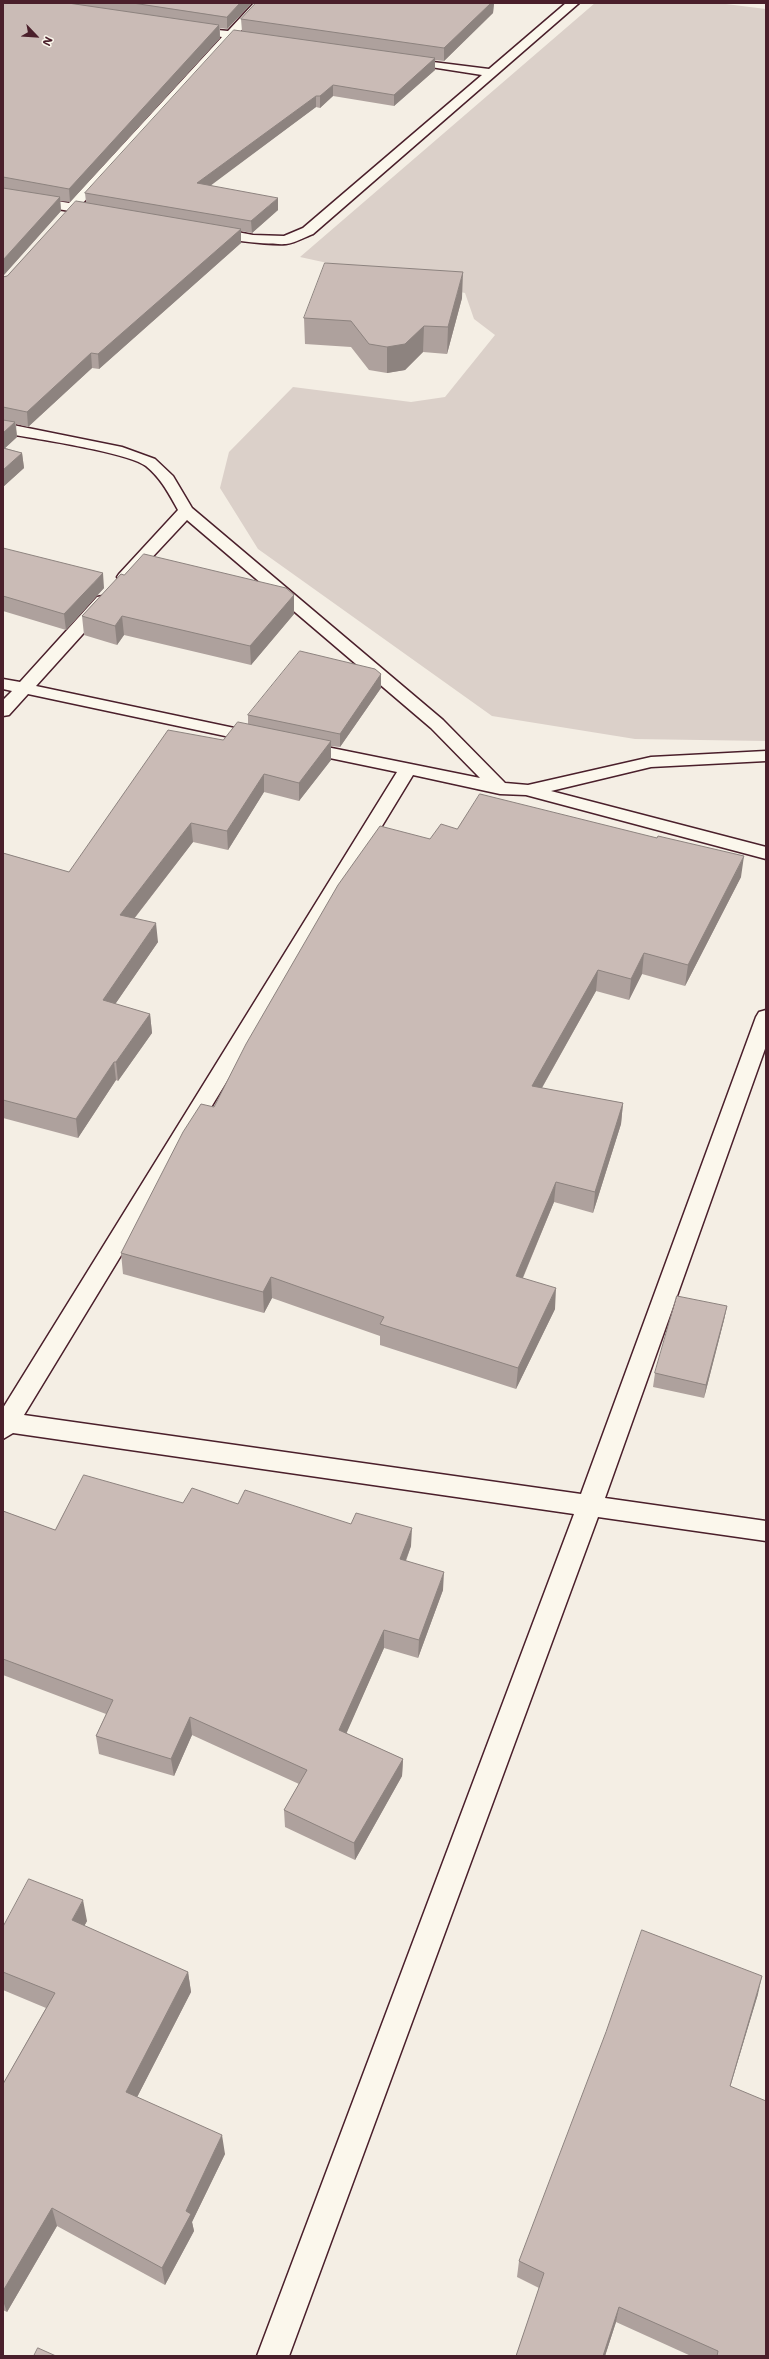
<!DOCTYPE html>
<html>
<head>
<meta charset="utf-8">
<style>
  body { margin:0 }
  #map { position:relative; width:769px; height:2359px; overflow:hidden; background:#f4eee4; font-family:"Shantell Sans",sans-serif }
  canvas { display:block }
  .frame { position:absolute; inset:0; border:4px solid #4a1f2b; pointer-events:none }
  .north { position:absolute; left:16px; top:16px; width:40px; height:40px; -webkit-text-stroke:3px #fbf7ec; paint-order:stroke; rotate:115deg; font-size:11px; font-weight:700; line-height:16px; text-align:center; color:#4a1f2b }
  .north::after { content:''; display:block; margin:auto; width:14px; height:18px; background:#4a1f2b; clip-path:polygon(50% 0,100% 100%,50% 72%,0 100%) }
</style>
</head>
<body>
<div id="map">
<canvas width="769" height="2359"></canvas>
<div class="frame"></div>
<div class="north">N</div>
</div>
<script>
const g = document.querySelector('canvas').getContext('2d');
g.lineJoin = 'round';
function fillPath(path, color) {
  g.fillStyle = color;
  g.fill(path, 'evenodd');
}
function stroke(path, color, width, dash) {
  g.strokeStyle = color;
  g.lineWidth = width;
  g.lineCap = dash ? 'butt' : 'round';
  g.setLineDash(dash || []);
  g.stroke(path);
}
fillPath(new Path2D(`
  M595 3H718L766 9V741L635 739 492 716 258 549 220 488 229 452 293 387 411 402 445 397 495 335 474 319 465 293 300 257Z`), '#dbd0c9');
const street = new Path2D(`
  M254 3H266L239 33 264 37 266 39 264 41 234 39 81 205 105 209 107 212 105 215 100 216 3 200V192L69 203 222 37 187 31 185 29 187 27 228 31Z
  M566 3H579L313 234C305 237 295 243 286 244 274 245 211 240 204 231L211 227 253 235 284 236 303 228 482 75 405 63 401 62 399 60 401 58 489 69Z
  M3 423 122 447 155 459 173 476 192 508 443 720 505 783 528 785 651 757 766 751V761L651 767 551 791 766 847V859L526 795 500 794 413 775 24 1415 581 1494 756 1017 759 1012 766 1010V1046L605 1498 766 1521V1541L598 1517 289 2356H257L574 1514 13 1433 3 1439V1408L397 772 296 751 293 747 296 743 302 742 480 778 431 728 187 520 131 580H119L117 577 119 574 178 510C169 494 161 478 146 466 127 452 31 438 3 433Z
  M103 596 109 597 111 601 109 605 36 686 258 733 264 734 267 738 264 742 258 743 28 694 9 715 3 716V700L12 691 3 689V679L20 682 97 597Z`);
stroke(street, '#4a1f2b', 3);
fillPath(street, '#fbf7ec');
fillPath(new Path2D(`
  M3 3H252L227 29 220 28V38L70 202 60 201 61 211 3 276Z
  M256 3H494L493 13 444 61 435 60V70L394 106 333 96 320 108 316 107 210 185 278 210 252 233 241 231V243L99 369 92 368 28 427 16 424 17 437 5 448 22 453 24 468 3 487V277L7 276 86 202 85 193 242 31 241 19Z
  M462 298 447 354 423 352 405 370 387 373 369 370 351 347 305 344 304 318Z
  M3 548 104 588 66 630 3 611Z
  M124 575 294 595V614L251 665 124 635 117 645 84 635 82 616Z
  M381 674V688L340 747 331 746V760L299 801 264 792 228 850 193 842 134 919 158 942 115 1004 150 1014 152 1033 118 1081 116 1080 78 1138 3 1118V853L69 872 223 740 248 724V715Z
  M457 829 741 877 685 986 642 974 629 1000 596 991 542 1088 623 1103 621 1124 593 1213 554 1202 523 1278 555 1309 516 1389 380 1345V1336L272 1298 264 1313 123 1274 121 1253 214 1107 430 839Z
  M727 1306 724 1320 704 1398 653 1387 655 1373Z
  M183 1503 238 1504 411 1546 406 1561 443 1590 418 1658 384 1648 346 1733 403 1759 402 1776 355 1860 285 1827 284 1810 299 1784 192 1735 174 1776 99 1754 96 1736 106 1714 3 1675V1511L55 1530Z
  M87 1921 84 1926 188 1972 191 1992 137 2097 225 2154 192 2222 194 2231 165 2285 57 2226 7 2312 3 2310V2084L46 2008 3 1990V1927Z
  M758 1994 730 2086 766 2356H691L616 2322 605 2356H516L539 2288 517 2277 519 2261Z`), '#aea19d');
fillPath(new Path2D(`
  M240 3H252L227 29V17Z
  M491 3H494L493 13 444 61V48Z
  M219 25 220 38 70 202 69 189Z
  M435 58V70L394 106V95Z
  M333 85V96L320 108V96Z
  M316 96V107L198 195 197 183Z
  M60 197 61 211 3 276V260Z
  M278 198V210L252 233 251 221Z
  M241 229V243L99 369 98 354Z
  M463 272 462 298 447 354 448 327Z
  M424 326 423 352 405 370 387 373V347Z
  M91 353 92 368 28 427 27 412Z
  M15 422 17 437 3 450V433Z
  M22 453 24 468 3 487V470Z
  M103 573 104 588 66 630 64 614Z
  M294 595V614L251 665 250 646Z
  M122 616 124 635 117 645 115 626Z
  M381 674V688L340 747V734Z
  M331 741V760L299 801V783Z
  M264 774V792L228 850 227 831Z
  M191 823 193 842 122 934 120 915Z
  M744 856 741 877 685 986 688 965Z
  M156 923 158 942 105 1019 103 1000Z
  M644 953 642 974 629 1000 631 979Z
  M598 970 596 991 531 1107 532 1086Z
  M150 1014 152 1033 118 1081 116 1062Z
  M114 1062 116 1080 78 1138 76 1119Z
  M623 1103 621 1124 593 1213 595 1192Z
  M556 1182 554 1202 515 1296 516 1276Z
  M271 1277 272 1298 264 1313 263 1292Z
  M556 1288 555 1309 516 1389 518 1368Z
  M727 1306 724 1320 704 1398 706 1385Z
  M412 1528 411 1546 399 1578 400 1559Z
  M444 1572 443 1590 418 1658 419 1640Z
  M384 1630V1648L340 1748 339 1730Z
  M190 1717 192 1735 174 1776 171 1759Z
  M403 1759 402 1776 355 1860 354 1843Z
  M83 1900 87 1921 76 1941 72 1920Z
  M188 1972 191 1992 130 2111 126 2092Z
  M762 1976 758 1994 725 2104 730 2086Z
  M222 2135 225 2154 192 2222 194 2231 165 2285 162 2268 186 2211Z
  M52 2208 57 2226 7 2312 3 2301V2291Z
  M619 2307 616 2322 605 2356H603Z`), '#8d837f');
const building = new Path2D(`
  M3 3H68L219 25 69 189 3 177Z
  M133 3H240L227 17Z
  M256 3H491L444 48 241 19Z
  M234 30 435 58 394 95 333 85 320 96H316L197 183 278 198 251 221 85 193Z
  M3 188 60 197 3 260Z
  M76 201 241 229 98 354 91 353 27 412 3 407V277L7 276Z
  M325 263 463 272 448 327 424 326 405 344 387 347 369 344 351 321 304 318Z
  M3 420 15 422 3 433Z
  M3 448 22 453 3 470Z
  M3 548 103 573 64 614 3 596Z
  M144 554 286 588 294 595 250 646 122 616 115 626 82 616 121 574 124 575Z
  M300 651 375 669 381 674 340 734 248 715Z
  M238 722 331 741 299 783 264 774 227 831 191 823 120 915 156 923 103 1000 150 1014 116 1062H114L76 1119 3 1100V853L69 872 168 730 223 740Z
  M480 794 657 838 658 836 744 856 688 965 644 953 631 979 598 970 532 1086 623 1103 595 1192 556 1182 516 1276 556 1288 518 1368 380 1324 384 1317 271 1277 263 1292 121 1253 183 1132 201 1104 214 1107 246 1044 338 885 380 826 430 839 441 824 457 829Z
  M677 1296 727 1306 706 1385 655 1373Z
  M84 1475 183 1503 192 1488 238 1504 245 1490 351 1524 356 1513 412 1528 400 1559 444 1572 419 1640 384 1630 339 1730 403 1759 354 1843 284 1810 307 1770 190 1717 171 1759 96 1736 113 1700 3 1659V1511L55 1530Z
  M29 1879 83 1900 72 1920 188 1972 126 2092 222 2135 186 2211 191 2214 162 2268 52 2208 3 2291V2084L55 1993 3 1972V1927Z
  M642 1930 762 1976 730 2086 766 2101V2356H717L718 2351 619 2307 603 2356H516L544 2273 519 2261 606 2032Z
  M38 2348 56 2356H34Z`);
fillPath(building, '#cabbb6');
stroke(building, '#8d837f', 1);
</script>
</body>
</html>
